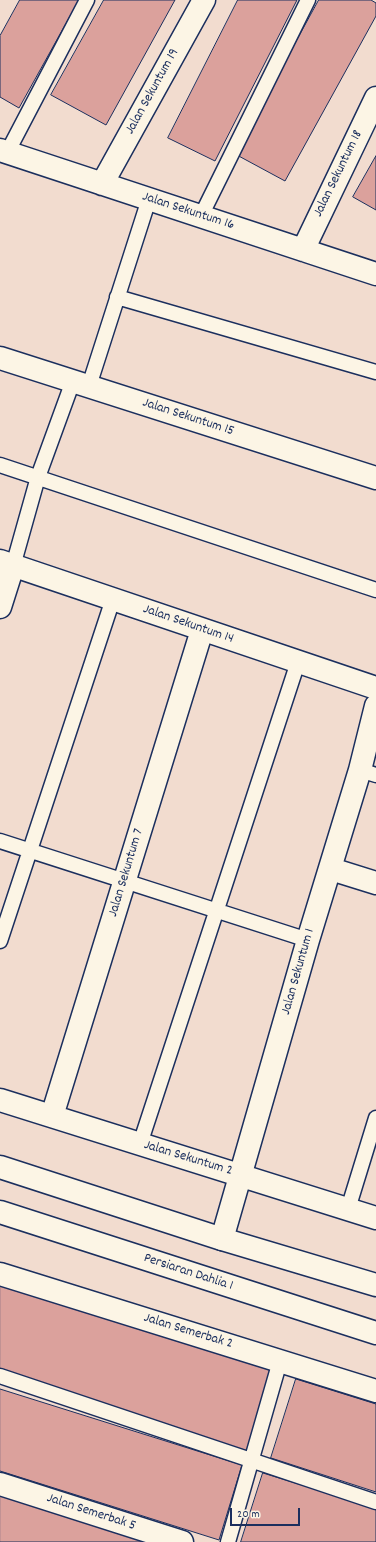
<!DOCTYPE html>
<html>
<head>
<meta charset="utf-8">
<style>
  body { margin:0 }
  #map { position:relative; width:376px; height:1542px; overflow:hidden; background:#f2dccf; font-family:Dekko,sans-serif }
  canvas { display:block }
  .scale { position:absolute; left:230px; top:1508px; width:70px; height:18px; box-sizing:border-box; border:2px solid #1b2f5e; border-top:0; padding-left:5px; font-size:12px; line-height:14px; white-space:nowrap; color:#1b2f5e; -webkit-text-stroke:3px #fcf5e5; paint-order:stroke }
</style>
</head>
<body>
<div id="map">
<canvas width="376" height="1542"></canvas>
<div class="scale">20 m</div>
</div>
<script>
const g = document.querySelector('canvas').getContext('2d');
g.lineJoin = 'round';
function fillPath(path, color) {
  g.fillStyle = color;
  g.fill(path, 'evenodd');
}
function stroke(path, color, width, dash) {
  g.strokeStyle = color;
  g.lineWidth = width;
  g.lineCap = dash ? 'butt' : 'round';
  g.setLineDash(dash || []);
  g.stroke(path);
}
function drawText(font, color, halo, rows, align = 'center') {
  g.font = font + ' Dekko,sans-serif';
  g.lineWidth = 3;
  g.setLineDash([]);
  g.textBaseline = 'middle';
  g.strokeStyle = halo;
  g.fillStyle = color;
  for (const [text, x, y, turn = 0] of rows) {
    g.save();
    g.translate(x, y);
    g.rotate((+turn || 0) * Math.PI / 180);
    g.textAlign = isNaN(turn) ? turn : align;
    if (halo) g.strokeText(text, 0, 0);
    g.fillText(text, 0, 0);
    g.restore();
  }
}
const building = new Path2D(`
  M20 0H79L19 108 0 97V36Z
  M104 0H175L106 125 51 95Z
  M238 0H297L215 161 168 138Z
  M319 0H371L376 3V16L285 181 235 154Z
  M376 156V210L353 197Z
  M0 1285 276 1371 251 1452 0 1374Z
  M296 1379 376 1404V1492L271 1458Z
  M0 1389 242 1465 219 1540 0 1471Z
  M263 1473 376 1508V1542H241Z
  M0 1493 145 1542H0Z`);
fillPath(building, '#dba19c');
stroke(building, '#1b2f5e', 1);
const service = new Path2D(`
  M7 153 87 0
  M201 216 308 0
  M117 297 376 372
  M89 386 149 199
  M0 465 376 590
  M13 566 38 477 73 381
  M360 770 376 775
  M0 841 308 940
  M0 941 113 599
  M140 1144 298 662
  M348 1209 376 1118
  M0 1376 376 1502
  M228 1542 280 1361`);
const minor = new Path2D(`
  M0 150 376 274
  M102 184 204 0
  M303 250 376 98
  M0 358 376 478
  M0 561 376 688
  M0 607 13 566
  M331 869 376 883
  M0 1100 376 1218
  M52 1116 202 630
  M222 1239 308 940 360 770 376 706
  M0 1274 376 1391
  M0 1484 182 1542`);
const tertiary = new Path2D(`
  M0 1167 222 1239 376 1285
  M0 1212 376 1333`);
stroke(service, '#1b2f5e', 17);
stroke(minor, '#1b2f5e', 25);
stroke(tertiary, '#1b2f5e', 25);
stroke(service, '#fcf5e5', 14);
stroke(minor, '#fcf5e5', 22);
stroke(tertiary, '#fcf5e5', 22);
drawText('14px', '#1b2f5e', '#fcf5e5', [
  ["Jalan Sekuntum 19",153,92,-61],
  ["Jalan Sekuntum 18",339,174,-64],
  ["Jalan Sekuntum 16",188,212,18],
  ["Jalan Sekuntum 15",188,418,18],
  ["Jalan Sekuntum 14",188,625,19],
  ["Jalan Sekuntum 7",127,873,-73],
  ["Jalan Sekuntum 1",299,972,-74],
  ["Jalan Sekuntum 2",188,1159,17],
  ["Persiaran Dahlia 1",188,1273,18],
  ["Jalan Semerbak 2",188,1332,17],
  ["Jalan Semerbak 5",91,1513,18]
]);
</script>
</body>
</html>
